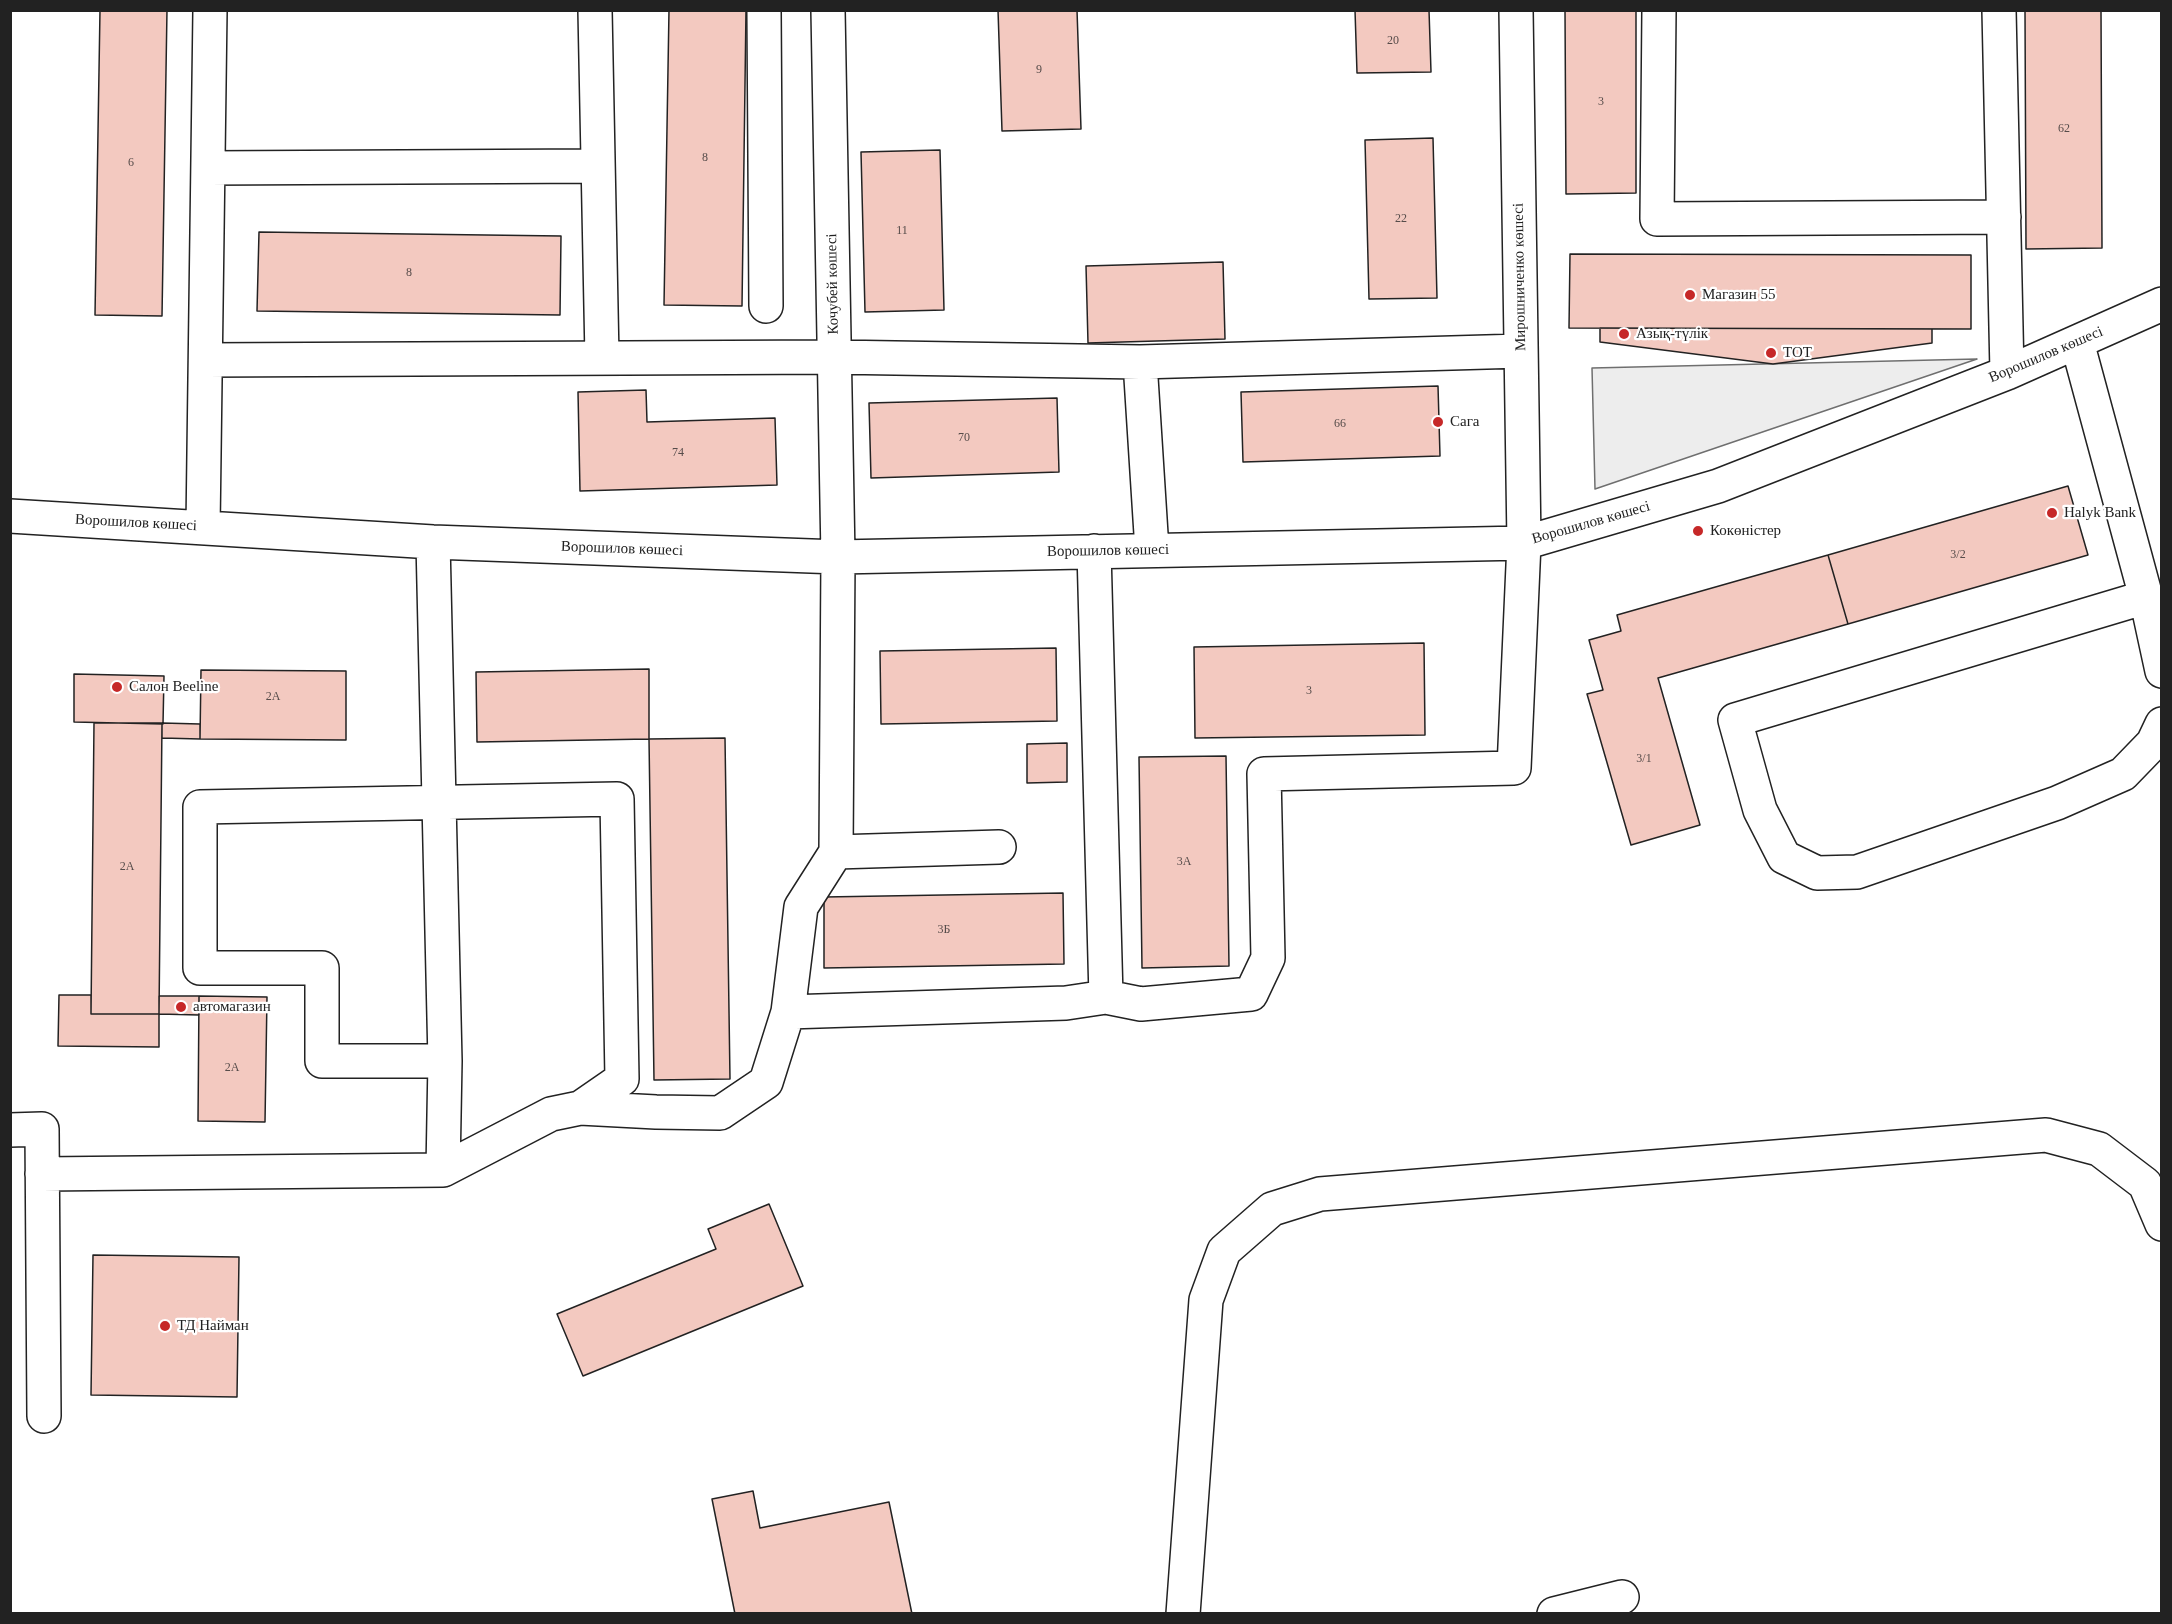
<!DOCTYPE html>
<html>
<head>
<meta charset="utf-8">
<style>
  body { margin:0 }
  #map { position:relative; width:2172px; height:1624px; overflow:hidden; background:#fff; font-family:"Times New Roman",serif }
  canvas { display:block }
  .frame { position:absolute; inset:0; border:12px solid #222; pointer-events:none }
</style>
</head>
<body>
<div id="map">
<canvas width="2172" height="1624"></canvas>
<div class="frame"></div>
</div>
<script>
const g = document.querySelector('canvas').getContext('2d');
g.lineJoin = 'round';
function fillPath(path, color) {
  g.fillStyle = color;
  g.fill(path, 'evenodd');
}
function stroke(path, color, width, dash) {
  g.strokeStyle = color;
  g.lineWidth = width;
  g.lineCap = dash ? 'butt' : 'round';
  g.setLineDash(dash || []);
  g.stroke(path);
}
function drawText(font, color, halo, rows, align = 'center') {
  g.font = font + ' "Times New Roman",serif';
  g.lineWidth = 4.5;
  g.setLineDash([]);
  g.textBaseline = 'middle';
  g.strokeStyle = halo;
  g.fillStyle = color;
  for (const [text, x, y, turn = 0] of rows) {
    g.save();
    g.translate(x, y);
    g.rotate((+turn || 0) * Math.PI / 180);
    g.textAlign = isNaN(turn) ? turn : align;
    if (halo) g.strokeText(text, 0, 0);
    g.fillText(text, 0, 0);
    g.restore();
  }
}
const parking = new Path2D(`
  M1977 359 1595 489 1592 368Z`);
fillPath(parking, '#ededed');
stroke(parking, '#6f6f6f', 1.5);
const building = new Path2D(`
  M100 10H167L162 316 95 315Z
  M669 10H746L742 306 664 305Z
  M998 10H1077L1081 129 1002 131Z
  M1355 10H1429L1431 72 1357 73Z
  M1565 10H1636V193L1566 194Z
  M2025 10H2101L2102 248 2026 249Z
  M1433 138 1437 298 1369 299 1365 140Z
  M940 150 944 310 865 312 861 152Z
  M259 232 561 236 560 315 257 311Z
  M1570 254 1971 255V329L1569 328Z
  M1223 262 1225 339 1088 343 1086 266Z
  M1600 328 1932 329V343L1773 364 1600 342Z
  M1438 386 1440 456 1243 462 1241 392Z
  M646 390 647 422 775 418 777 485 580 491 578 392Z
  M1057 398 1059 472 871 478 869 403Z
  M2068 486 2088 555 1848 624 1828 555Z
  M1828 555 1848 624 1658 678 1700 825 1631 845 1587 694 1603 690 1589 640 1621 631 1617 615Z
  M1424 643 1425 735 1195 738 1194 647Z
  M1056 648 1057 721 881 724 880 651Z
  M649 669V739L477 742 476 672Z
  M201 670 346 671V740L200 739Z
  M74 674 164 676 163 724 74 722Z
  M94 723H162L159 1014H91Z
  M162 723 200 724V739L162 738Z
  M725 738 730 1079 654 1080 649 739Z
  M1067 743V782L1027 783V744Z
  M1226 756 1229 966 1142 968 1139 757Z
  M1063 893 1064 964 824 968V897Z
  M59 995H91V1014H159V1047L58 1046Z
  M159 996H199V1015L159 1014Z
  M199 996 267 997 265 1122 198 1121Z
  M769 1204 803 1286 583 1376 557 1314 716 1249 708 1229Z
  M93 1255 239 1257 237 1397 91 1395Z
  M753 1491 760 1528 889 1502 912 1614H735L712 1499Z`);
fillPath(building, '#f3c9c0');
stroke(building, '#222', 1.5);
const minor = new Path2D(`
  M595 10 602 358
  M764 10 766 306
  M828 10 838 557 836 852 999 847
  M1659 10 1657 219 2004 217
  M1999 10 2007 373
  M208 168 598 166
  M2077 342 2146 597 2162 671
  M206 360 834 357 1140 362
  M10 516 433 542 838 557 1524 543 1718 486 2007 373 2162 304
  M203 527 210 10
  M433 542 445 1061 443 1170
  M1152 550 1140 362 1521 351
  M1094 551 1106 997
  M2146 597 1735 720 1760 810 1784 857 1817 873 1857 872 2057 803 2123 774 2153 743 2162 724
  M788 1012 1066 1003 1106 997 1141 1004 1251 994 1268 958 1264 774 1514 768 1524 543 1516 10
  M580 1108 656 1112 720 1113 766 1082 788 1012 801 907 836 852
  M10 1130 42 1129 44 1416
  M42 1174 443 1170 551 1114 580 1108 622 1079 617 799 200 807V968H322V1061H445
  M1183 1614 1206 1300 1224 1251 1272 1209 1320 1194 2046 1135 2099 1149 2145 1184 2162 1224
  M1554 1614 1622 1597`);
stroke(minor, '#222', 36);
stroke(minor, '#fff', 33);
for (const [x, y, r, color] of [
  [1690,295,6,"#c62828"],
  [1624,334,6,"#c62828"],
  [1771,353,6,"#c62828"],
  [1438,422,6,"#c62828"],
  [2052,513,6,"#c62828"],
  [1698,531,6,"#c62828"],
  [117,687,6,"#c62828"],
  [181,1007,6,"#c62828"],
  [165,1326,6,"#c62828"]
]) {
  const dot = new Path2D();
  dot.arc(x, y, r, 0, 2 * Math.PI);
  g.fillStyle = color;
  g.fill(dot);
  stroke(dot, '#fff', 2);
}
drawText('12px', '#564c4a', null, [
  ["20",1393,41],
  ["9",1039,70],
  ["3",1601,102],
  ["62",2064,129],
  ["8",705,158],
  ["6",131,163],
  ["22",1401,219],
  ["11",902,231],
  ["8",409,273],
  ["66",1340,424],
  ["70",964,438],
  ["74",678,453],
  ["3/2",1958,555],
  ["3",1309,691],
  ["2А",273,697],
  ["3/1",1644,759],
  ["3А",1184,862],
  ["2А",127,867],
  ["3Б",944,930],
  ["2А",232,1068]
]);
drawText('15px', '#222', '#fff', [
  ["Мирошниченко көшесі",1520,277,-91],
  ["Кочубей көшесі",833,284,-91],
  ["Ворошилов көшесі",2046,355,-23],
  ["Ворошилов көшесі",136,523,3],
  ["Ворошилов көшесі",1591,523,-16],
  ["Ворошилов көшесі",622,549,2],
  ["Ворошилов көшесі",1108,551,-1]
]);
drawText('15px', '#222', '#fff', [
  ["Магазин 55",1702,295],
  ["Азық-түлік",1636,334],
  ["ТОТ",1783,353],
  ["Сага",1450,422],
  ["Halyk Bank",2064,513],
  ["Кокөністер",1710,531],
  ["Cалон Beeline",129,687],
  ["автомагазин",193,1007],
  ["ТД Найман",177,1326]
], 'left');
</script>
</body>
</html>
